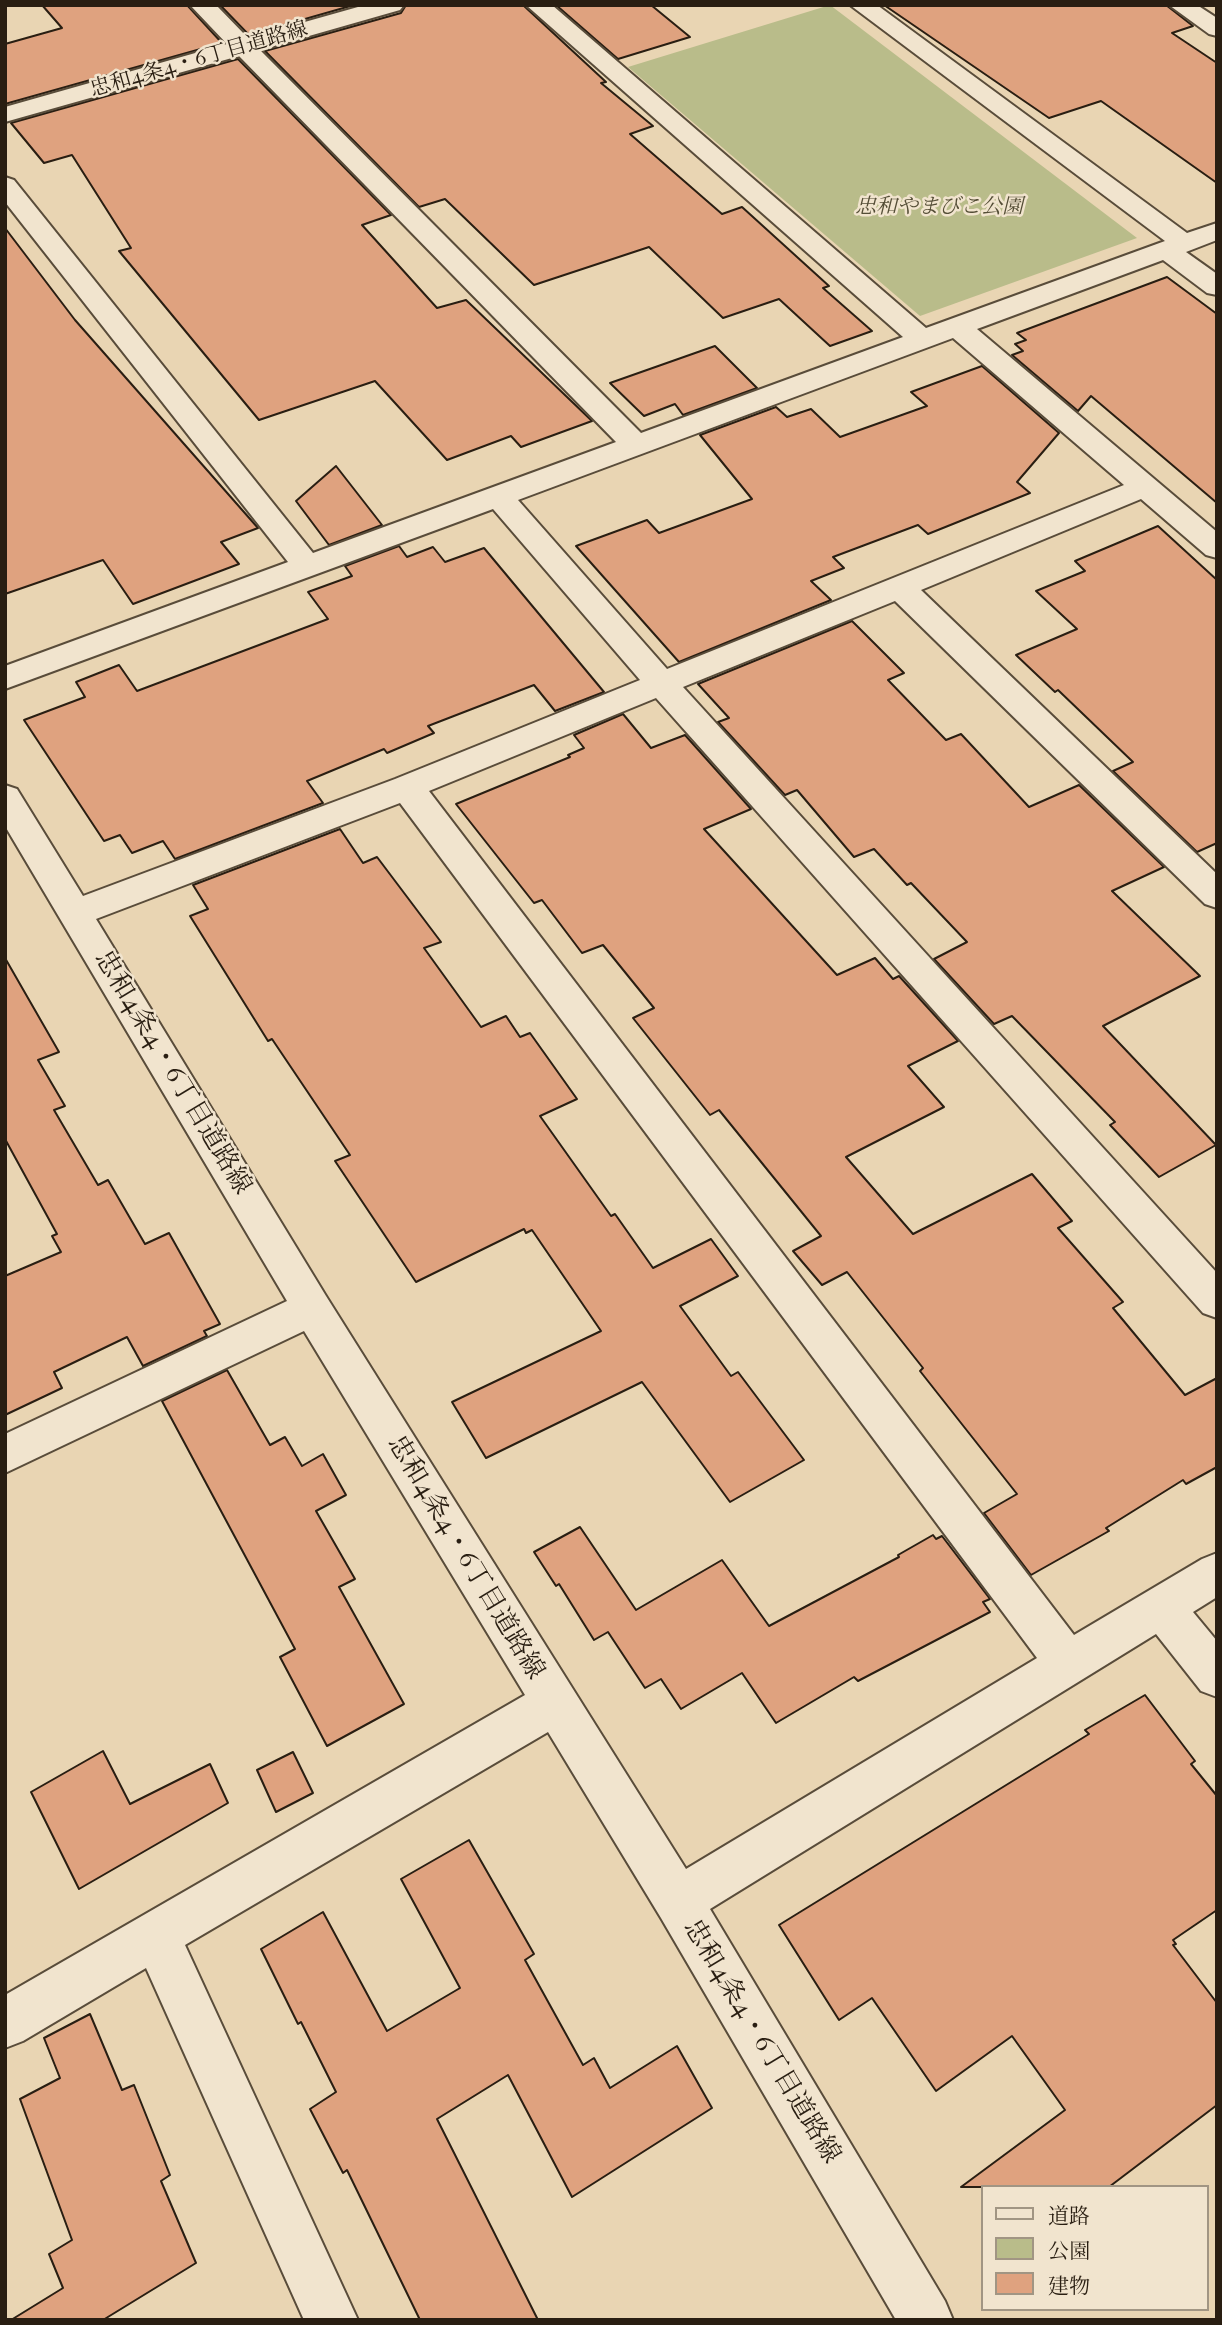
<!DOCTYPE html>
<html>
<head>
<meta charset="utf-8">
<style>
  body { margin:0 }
  #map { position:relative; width:1222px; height:2325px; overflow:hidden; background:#e9d5b3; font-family:"IM FELL French Canon","Noto Serif JP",serif }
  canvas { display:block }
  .frame { position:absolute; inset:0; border:7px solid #291e12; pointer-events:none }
  .legend { position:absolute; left:981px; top:2185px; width:228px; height:126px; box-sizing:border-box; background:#f1e4ce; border:2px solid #a19583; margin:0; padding:9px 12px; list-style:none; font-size:21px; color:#291e12 }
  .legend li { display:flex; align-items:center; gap:14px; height:35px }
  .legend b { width:35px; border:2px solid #a19583 }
</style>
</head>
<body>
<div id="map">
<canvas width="1222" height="2325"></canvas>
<div class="frame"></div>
<ul class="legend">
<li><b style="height:9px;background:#f1e4ce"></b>道路</li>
<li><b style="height:19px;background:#b9bc8a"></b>公園</li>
<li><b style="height:19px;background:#dfa27f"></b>建物</li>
</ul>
</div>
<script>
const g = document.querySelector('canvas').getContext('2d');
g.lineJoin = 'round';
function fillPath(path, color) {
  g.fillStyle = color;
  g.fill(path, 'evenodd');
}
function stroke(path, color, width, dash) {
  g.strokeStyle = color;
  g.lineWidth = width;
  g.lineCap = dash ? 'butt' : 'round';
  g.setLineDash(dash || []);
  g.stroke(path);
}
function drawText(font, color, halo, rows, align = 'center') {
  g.font = font + ' "IM FELL French Canon","Noto Serif JP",serif';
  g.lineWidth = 5;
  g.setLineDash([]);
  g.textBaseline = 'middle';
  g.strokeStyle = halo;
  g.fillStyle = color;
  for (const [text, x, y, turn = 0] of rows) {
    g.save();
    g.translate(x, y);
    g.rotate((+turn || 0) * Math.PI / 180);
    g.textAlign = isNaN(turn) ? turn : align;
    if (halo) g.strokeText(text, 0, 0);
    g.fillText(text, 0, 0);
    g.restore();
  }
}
fillPath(new Path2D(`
  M830 5 1137 238 920 316 628 67Z`), '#b9bc8a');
const building = new Path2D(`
  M42 5H187L222 43 5 104V44L62 28Z
  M220 5H354L249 35Z
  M406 5H523L606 82 601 83 653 126 630 134 722 214 742 207 829 286 823 288 872 331 830 346 779 299 723 318 649 247 534 285 445 199 419 207 265 51 401 13Z
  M556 5H651L690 37 618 59Z
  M884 5H1166L1193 26 1172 33 1217 63V183L1101 101 1049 118Z
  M238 59 391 215 362 225 437 308 466 300 592 421 521 447 511 436 447 460 375 381 259 420 119 251 131 248 72 155 44 163 11 123Z
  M5 228 75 320 258 528 221 542 239 564 133 604 103 560 5 594Z
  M1167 277 1217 314V503L1091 396 1078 411 1012 355 1023 351 1015 344 1026 340 1017 333Z
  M715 346 757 388 683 415 675 404 644 416 610 383Z
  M982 366 1059 433 1017 482 1030 493 928 534 918 525 833 557 844 568 811 581 831 600 679 662 576 546 647 520 659 533 752 499 700 435 776 407 787 417 811 409 840 437 927 406 911 392Z
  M336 466 382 525 329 545 296 501Z
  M1158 526 1217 580V843L1197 852 1113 771 1133 762 1058 690 1055 692 1016 655 1077 629 1036 591 1085 571 1075 561Z
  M399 546 407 557 433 547 445 562 484 548 604 692 555 711 534 685 428 726 434 733 387 753 384 749 307 781 323 803 175 859 163 841 132 853 120 835 104 841 24 720 85 697 76 682 119 665 137 691 328 619 308 592 352 576 345 566Z
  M852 621 904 673 888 680 946 740 961 734 1029 807 1079 785 1164 867 1112 891 1200 976 1103 1026 1216 1145 1159 1177 1110 1125 1115 1122 1012 1016 994 1024 934 959 967 942 911 883 907 885 874 849 854 857 797 790 785 795 718 722 729 718 698 684Z
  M623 714 651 748 685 735 751 809 704 829 837 975 875 958 893 979 899 976 958 1041 908 1066 944 1107 846 1157 913 1234 1032 1174 1072 1221 1058 1228 1123 1302 1113 1308 1185 1395 1217 1378V1467L1186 1484 1183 1480 1106 1528 1109 1531 1031 1575 984 1513 1017 1494 920 1371 923 1368 847 1272 822 1285 793 1251 821 1236 719 1110 710 1115 633 1018 654 1008 603 945 582 953 542 900 534 903 456 804 570 757 568 755 584 748 574 735Z
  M340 829 363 863 377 857 441 942 424 948 481 1027 506 1016 520 1037 530 1033 577 1099 540 1116 611 1216 615 1214 653 1268 711 1239 738 1276 680 1306 731 1376 738 1372 804 1460 730 1502 642 1382 486 1458 452 1402 601 1331 532 1230 526 1233 524 1229 416 1282 335 1161 350 1155 272 1039 268 1041 190 916 208 909 193 885Z
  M5 958 59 1052 38 1060 65 1106 54 1110 98 1185 108 1180 145 1244 169 1233 220 1324 204 1331 207 1336 143 1366 127 1337 54 1372 62 1388 5 1415V1276L61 1252 52 1236 57 1234 5 1139Z
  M227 1370 270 1445 285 1437 302 1466 323 1454 346 1495 316 1511 355 1579 339 1587 404 1704 327 1746 280 1657 295 1649 162 1401Z
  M580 1527 636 1610 722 1560 769 1626 899 1557 898 1555 933 1535 936 1539 942 1536 990 1599 983 1602 990 1612 858 1681 854 1677 776 1723 742 1673 681 1709 661 1679 645 1688 608 1632 594 1640 559 1584 556 1586 534 1552Z
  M1145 1695 1195 1761 1191 1764 1217 1796V1910L1173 1940 1176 1944 1173 1945 1217 2003V2105L1109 2187H961L1065 2110 1012 2036 936 2091 872 1998 839 2020 779 1925 1089 1734 1085 1730Z
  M103 1751 130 1804 210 1764 228 1803 79 1889 31 1792Z
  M293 1752 313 1793 276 1812 257 1770Z
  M469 1840 534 1954 525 1960 583 2065 594 2058 610 2088 677 2046 712 2108 572 2197 508 2075 437 2119 538 2320H420L347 2170 343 2173 310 2109 336 2092 301 2022 298 2024 261 1949 323 1912 387 2031 460 1988 401 1879Z
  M90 2014 122 2090 134 2085 170 2175 161 2181 196 2263 103 2320H11L63 2288 49 2254 72 2240 20 2099 60 2078 44 2038Z`);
fillPath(building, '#dfa27f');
stroke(building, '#291e12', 2);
const minor = new Path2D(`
  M190 5H216L248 38 365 5H404L400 10 260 50 641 433 903 337 526 5H552L926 328 1165 241 850 5H877L1187 233 1217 223V240L1186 252 1217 274V295L1207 293 1163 260 977 329 1217 532V558L1206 555 1141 499 921 590 1217 874V908L1205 904 895 601 683 687 1217 1273V1318L1203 1313 656 698 429 791 1074 1635 1202 1559 1217 1553V1597L1193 1612 1217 1641V1697L1201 1691 1156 1634 710 1909 945 2301 953 2320H896L661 1918 548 1732 185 1945 358 2320H304L146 1968 23 2041 5 2048V1995L525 1695 304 1331 5 1473V1434L287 1301 5 826V785L17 789 83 896 395 779 640 680 493 509 5 689V666L288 562 5 202V177L14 180 313 553 616 442 239 56 5 122V107L227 44ZM953 338 1124 485 667 669 518 500ZM400 803 1037 1658 686 1869 326 1296 96 919Z
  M1169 5H1197L1217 18V36L1209 34Z`);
stroke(minor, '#594c3a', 4);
fillPath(minor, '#f1e4ce');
drawText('21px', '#291e12', '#f1e4ce', [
  ["忠和4条4・6丁目道路線",199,60,-16]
]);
drawText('italic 21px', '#544d36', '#f1e4ce', [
  ["忠和やまびこ公園",939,208]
]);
drawText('26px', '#291e12', '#f1e4ce', [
  ["忠和4条4・6丁目道路線",172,1073,59],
  ["忠和4条4・6丁目道路線",465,1558,59],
  ["忠和4条4・6丁目道路線",761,2042,59]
]);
</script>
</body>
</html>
